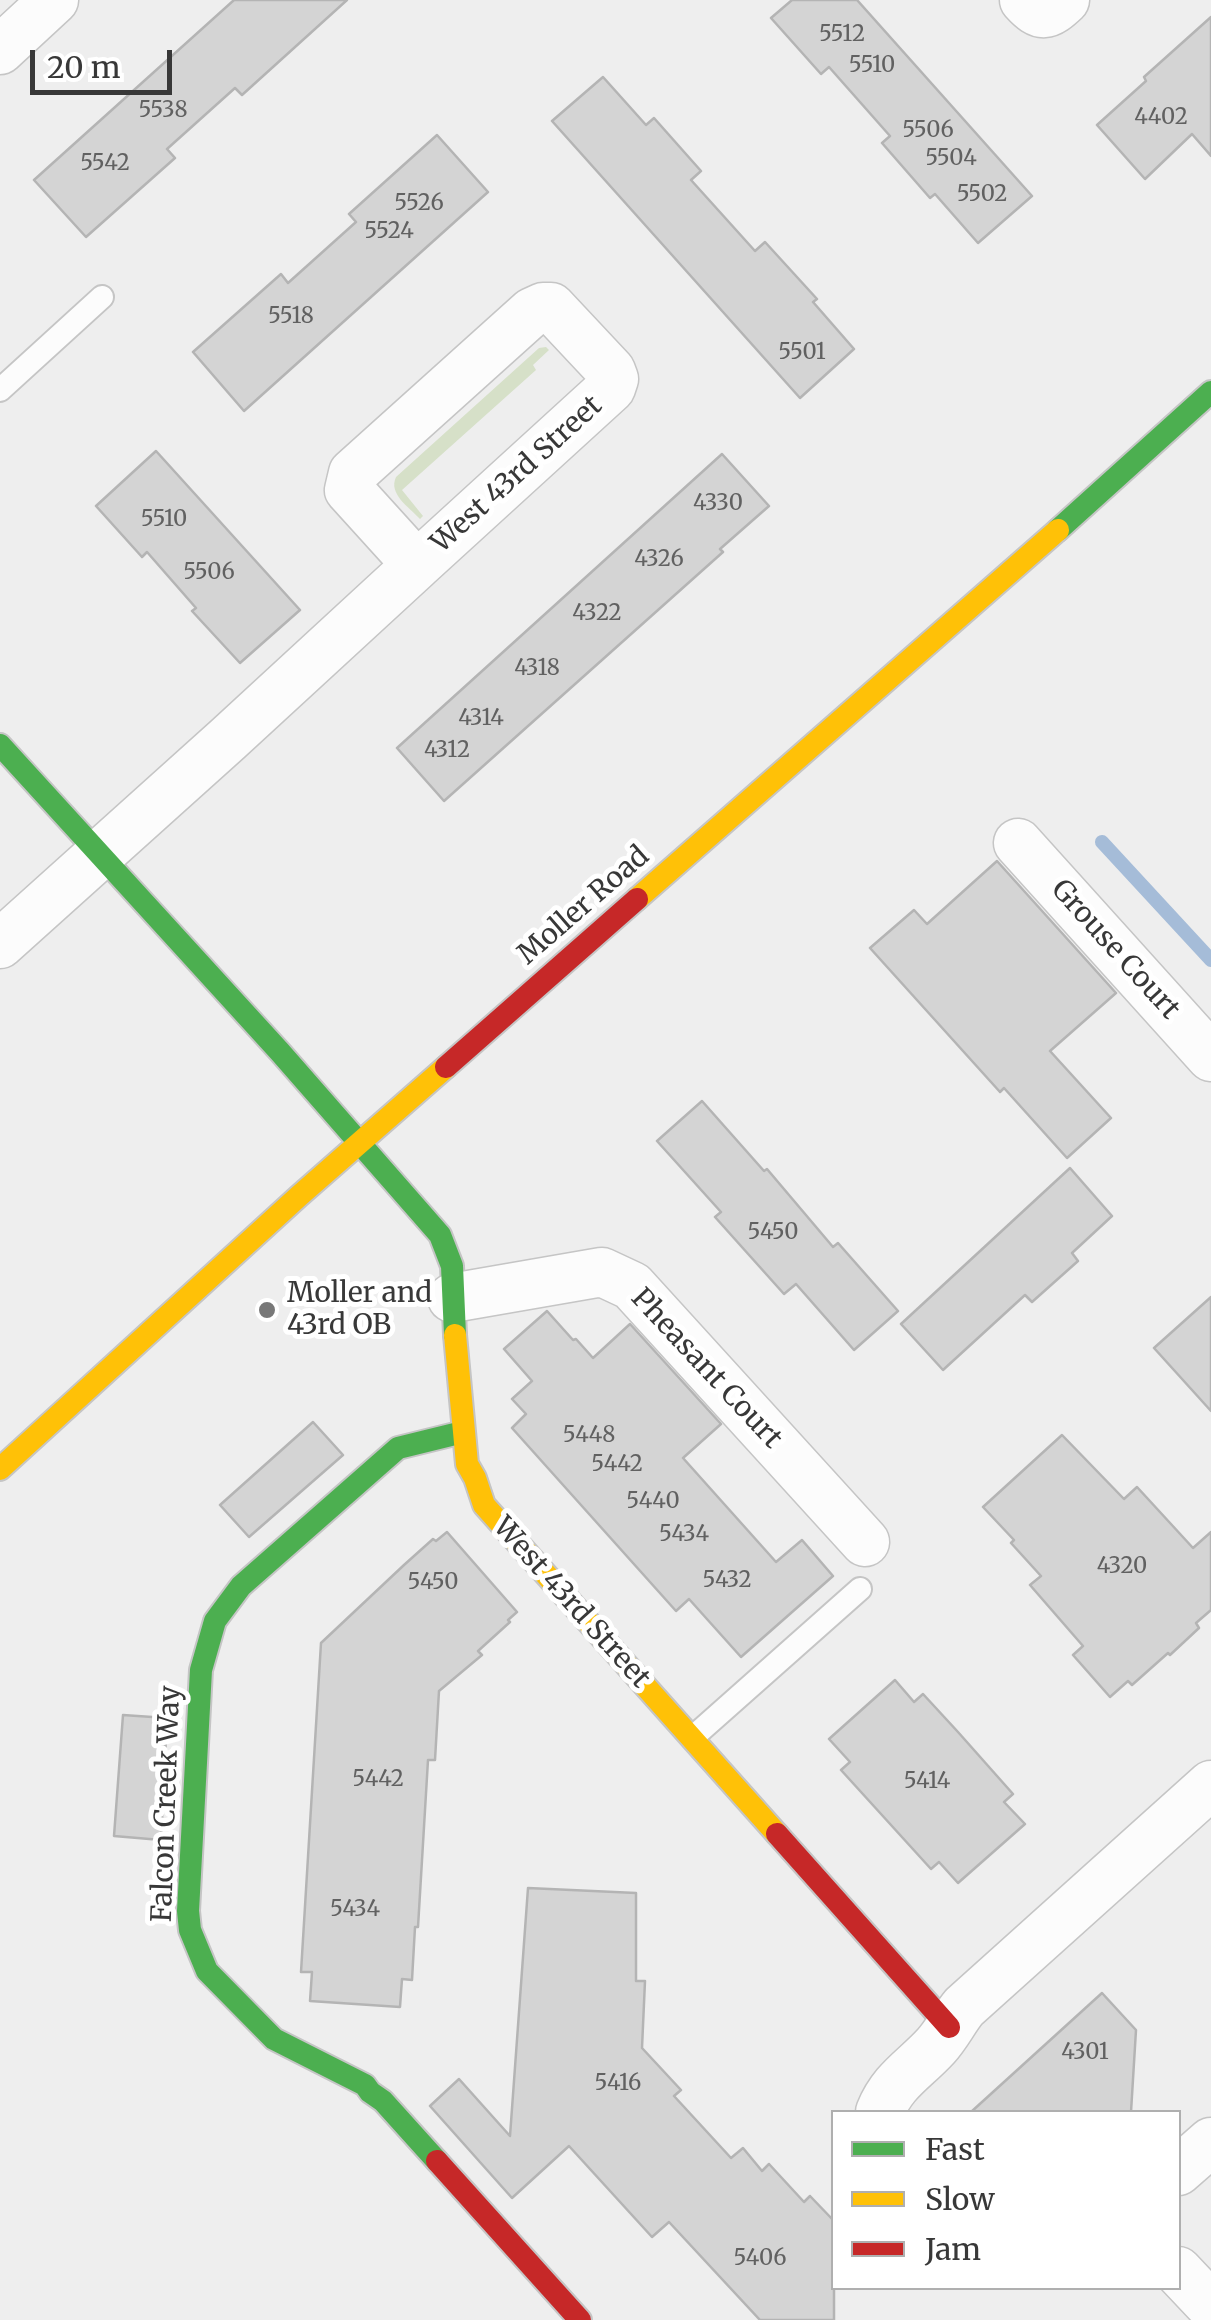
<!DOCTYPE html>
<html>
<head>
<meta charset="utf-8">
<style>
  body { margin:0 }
  #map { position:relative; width:1211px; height:2320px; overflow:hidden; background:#eee; font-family:Merriweather,serif }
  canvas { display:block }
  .legend { position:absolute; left:831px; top:2110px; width:350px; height:180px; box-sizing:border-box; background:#fff; border:2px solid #afafaf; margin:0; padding:12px 18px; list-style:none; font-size:30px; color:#383838 }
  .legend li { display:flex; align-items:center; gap:20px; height:50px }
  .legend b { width:50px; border:2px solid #afafaf }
  .scale { position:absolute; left:30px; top:50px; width:142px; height:45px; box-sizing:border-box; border:5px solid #383838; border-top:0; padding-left:12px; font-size:30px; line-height:35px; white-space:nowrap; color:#383838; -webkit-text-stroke:8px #fff; paint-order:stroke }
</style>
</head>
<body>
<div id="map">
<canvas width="1211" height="2320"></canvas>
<ul class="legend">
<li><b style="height:12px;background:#4caf50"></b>Fast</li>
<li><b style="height:12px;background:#ffc107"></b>Slow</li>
<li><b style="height:12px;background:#c62828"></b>Jam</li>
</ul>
<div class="scale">20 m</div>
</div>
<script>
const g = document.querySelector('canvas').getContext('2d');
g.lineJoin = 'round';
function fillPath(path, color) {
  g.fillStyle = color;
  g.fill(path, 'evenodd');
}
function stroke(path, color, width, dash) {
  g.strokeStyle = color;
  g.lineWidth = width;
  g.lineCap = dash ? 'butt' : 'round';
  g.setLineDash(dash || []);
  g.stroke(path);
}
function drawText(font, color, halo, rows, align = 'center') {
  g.font = font + ' Merriweather,serif';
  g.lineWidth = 10;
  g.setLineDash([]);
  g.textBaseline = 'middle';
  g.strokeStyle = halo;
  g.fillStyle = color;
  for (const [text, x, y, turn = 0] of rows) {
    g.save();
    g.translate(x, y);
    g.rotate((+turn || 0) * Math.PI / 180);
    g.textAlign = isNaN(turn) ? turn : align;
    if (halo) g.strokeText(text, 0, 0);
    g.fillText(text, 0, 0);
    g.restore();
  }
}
fillPath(new Path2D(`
  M546 347 549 350 533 365 536 370 402 490 423 516 420 519C409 507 388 494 396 477L539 348Z`), '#d6e0c8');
stroke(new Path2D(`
  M1102 842 1211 960`), '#a5bcd8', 14);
const building = new Path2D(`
  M234 0H347L242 95 235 88 167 149 175 158 86 237 34 180Z
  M792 0H857L1032 196 978 243 935 194 930 198 882 143 890 136 829 67 821 74 771 18Z
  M1211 17V156L1192 134 1145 179 1097 125 1146 81 1144 77Z
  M603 77 646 125 654 118 701 171 691 180 755 251 765 242 817 299 813 302 854 349 800 398 552 121Z
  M437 135 488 192 244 411 193 352 281 274 288 283 356 222 349 214Z
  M156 451 300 610 240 663 192 611 196 608 147 552 142 557 96 506Z
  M722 454 769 506 720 549 723 552 444 801 397 748Z
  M997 861 1116 993 1050 1051 1111 1118 1067 1158 1004 1088 1000 1092 870 948 914 910 927 924Z
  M702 1101 764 1171 767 1169 833 1247 838 1243 898 1311 854 1350 796 1284 784 1294 715 1217 721 1212 657 1141Z
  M1070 1168 1112 1216 1072 1253 1078 1261 1032 1302 1025 1295 943 1370 901 1324Z
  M1211 1297V1411L1154 1348Z
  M547 1311 573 1340 576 1339 593 1358 630 1324 721 1424 683 1458 776 1562 802 1540 833 1576 741 1657 689 1599 676 1611 512 1428 526 1414 512 1399 532 1381 504 1349Z
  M313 1422 343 1455 249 1537 220 1505Z
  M1062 1435 1124 1499 1137 1487 1193 1548 1211 1532V1610L1196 1623 1199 1628 1170 1655 1168 1653 1132 1685 1128 1681 1110 1697 1073 1655 1083 1646 1030 1585 1041 1576 1011 1543 1014 1540 983 1507Z
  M447 1532 517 1612 508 1620 510 1622 478 1651 482 1655 439 1691 435 1760H428L418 1927H415L412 1980 402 1979 400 2007 310 2001 312 1972H301L321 1643 404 1565 433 1539 436 1541Z
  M895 1680 914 1702 923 1694 958 1732 1013 1794 1004 1802 1025 1824 958 1883 939 1862 931 1869 841 1770 850 1762 829 1739Z
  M123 1715 167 1718 161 1840 114 1836Z
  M528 1888 636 1893V1981H645L642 2048 681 2090 674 2096 731 2158 743 2148 762 2171 769 2164 804 2202 810 2196 834 2221V2320H760L669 2222 652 2237 569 2146 512 2198 430 2106 459 2079 510 2136Z
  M1102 1993 1136 2030 1131 2112H971Z`);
fillPath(building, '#d4d4d4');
stroke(building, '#b4b4b4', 2.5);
const lane = new Path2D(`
  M0 390 102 297
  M692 1738 860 1589`);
const street = new Path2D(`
  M1024 0C1041 19 1048 16 1065 0
  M0 50 54 0
  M543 307H551L611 371 614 379 611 388 417 565 349 490 353 473 532 312Z
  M1018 843 1211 1057
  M0 944 228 739 417 565
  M452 1298 602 1272 632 1286 865 1542
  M880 2112C893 2080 914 2070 936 2046 947 2034 954 2019 964 2007L1211 1785
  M1178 2171 1211 2142
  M1178 2271 1211 2306`);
const fast = new Path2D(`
  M1058 530 1211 392
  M0 745 280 1052 440 1235 452 1266 455 1335
  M437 2161 383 2101 370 2092 365 2085 274 2039 207 1971 190 1930 188 1911 201 1670 215 1621 241 1586 398 1448 463 1432`);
const slow = new Path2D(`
  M637 899 1058 530
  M455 1335 467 1464 475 1478 484 1505 777 1834
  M0 1469 299 1196 446 1067`);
const jam = new Path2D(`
  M446 1067 637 899
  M777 1834 949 2027
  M437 2161 580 2320`);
stroke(lane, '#c5c5c5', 26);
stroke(street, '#c5c5c5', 51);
stroke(fast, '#c5c5c5', 26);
stroke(slow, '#c5c5c5', 26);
stroke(jam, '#c5c5c5', 26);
stroke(lane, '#fcfcfc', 22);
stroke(street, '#fcfcfc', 48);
stroke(fast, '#4caf50', 22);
stroke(slow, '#ffc107', 22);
stroke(jam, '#c62828', 22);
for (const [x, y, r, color] of [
  [267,1310,10,"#787878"]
]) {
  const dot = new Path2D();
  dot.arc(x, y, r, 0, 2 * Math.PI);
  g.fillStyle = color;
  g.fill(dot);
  stroke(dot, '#fff', 4);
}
drawText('22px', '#616161', null, [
  ["5512",842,35],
  ["5510",872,66],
  ["5538",163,111],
  ["4402",1161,118],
  ["5506",928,131],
  ["5504",951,159],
  ["5542",105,164],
  ["5502",982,195],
  ["5526",419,204],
  ["5524",389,232],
  ["5518",291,317],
  ["5501",802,353],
  ["4330",718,504],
  ["5510",164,520],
  ["4326",659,560],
  ["5506",209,573],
  ["4322",597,614],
  ["4318",537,669],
  ["4314",481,719],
  ["4312",447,751],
  ["5450",773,1233],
  ["5448",589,1436],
  ["5442",617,1465],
  ["5440",653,1502],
  ["5434",684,1535],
  ["4320",1122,1567],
  ["5432",727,1581],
  ["5450",433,1583],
  ["5442",378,1780],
  ["5414",927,1782],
  ["5434",355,1910],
  ["4301",1085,2053],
  ["5416",618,2084],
  ["5406",760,2259]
]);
drawText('28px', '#383838', '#fff', [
  ["West 43rd Street",517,475,-42],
  ["Moller Road",584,906,-41],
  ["Grouse Court",1115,950,48],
  ["Pheasant Court",706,1369,47],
  ["West 43rd Street",571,1603,48],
  ["Falcon Creek Way",167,1804,-88]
]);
drawText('28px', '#383838', '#fff', [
  ["Moller and",287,1294],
  ["43rd OB",287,1326]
], 'left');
</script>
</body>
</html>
